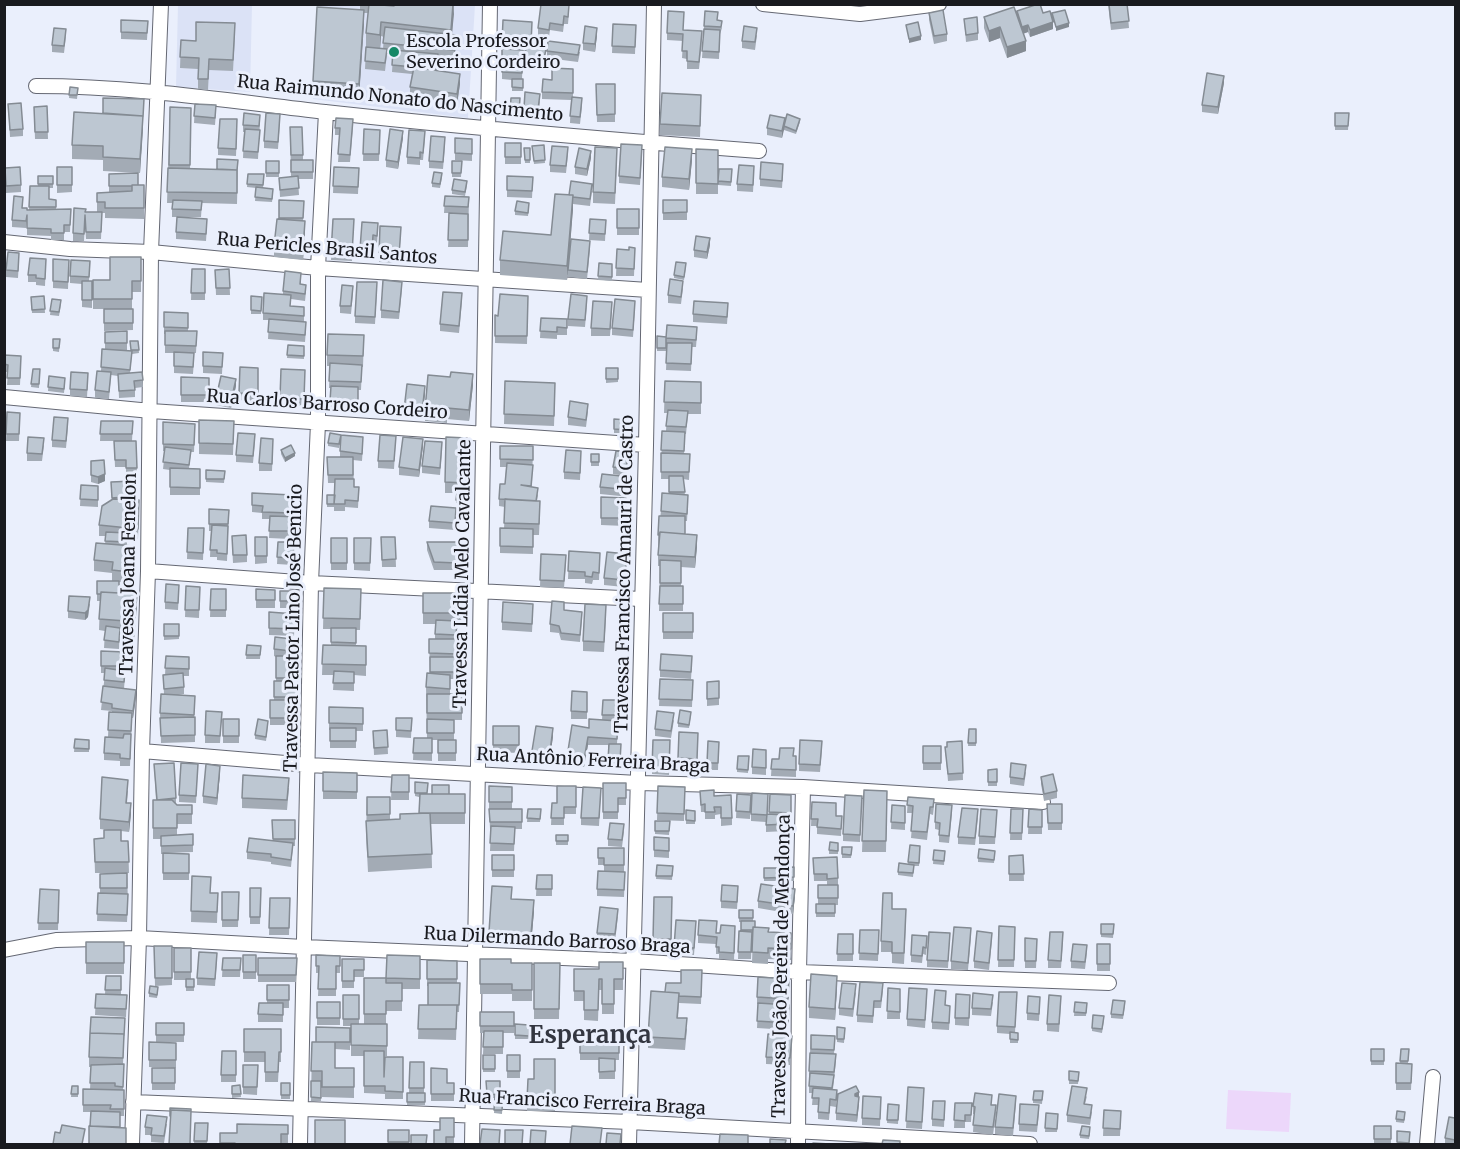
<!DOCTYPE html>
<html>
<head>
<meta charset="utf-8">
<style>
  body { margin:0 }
  #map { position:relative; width:1460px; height:1149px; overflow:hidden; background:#eaeffc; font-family:Merriweather,serif }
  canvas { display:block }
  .frame { position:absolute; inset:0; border:6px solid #191a1f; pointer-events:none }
</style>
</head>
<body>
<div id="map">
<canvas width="1460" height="1149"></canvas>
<div class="frame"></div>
</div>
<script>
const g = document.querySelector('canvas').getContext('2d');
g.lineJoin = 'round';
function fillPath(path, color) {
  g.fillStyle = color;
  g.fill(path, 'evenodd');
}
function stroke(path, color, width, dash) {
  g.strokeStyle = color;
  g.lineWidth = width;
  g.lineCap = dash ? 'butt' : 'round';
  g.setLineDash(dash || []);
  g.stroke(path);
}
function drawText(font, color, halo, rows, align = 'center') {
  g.font = font + ' Merriweather,serif';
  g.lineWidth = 6;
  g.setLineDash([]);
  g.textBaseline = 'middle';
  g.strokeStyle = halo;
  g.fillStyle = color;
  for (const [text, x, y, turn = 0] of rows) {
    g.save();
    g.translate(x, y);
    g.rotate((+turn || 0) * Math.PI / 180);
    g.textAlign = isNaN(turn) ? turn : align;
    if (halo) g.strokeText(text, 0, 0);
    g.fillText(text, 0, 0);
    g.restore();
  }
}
fillPath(new Path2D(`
  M178 5H252L250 92 176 87Z
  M320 5H475L468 118 313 99Z`), '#dbe2f6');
fillPath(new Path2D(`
  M1228 1090 1291 1093 1289 1132 1226 1129Z`), '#ecd7fa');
const minor = new Path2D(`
  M763 4 860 14 939 4
  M36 86C134 86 229 101 325 112 469 128 614 140 759 151
  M4 242 70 249 151 252 318 268 648 290
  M4 397 151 411 646 445
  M148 571 311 583 641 599
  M142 751 309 765 638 783 803 787 1043 802
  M4 950 56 940 139 938 304 947 633 961 799 972 1109 983
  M133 1102 630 1122 1030 1144
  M132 1144 139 938 142 751 148 571 151 252 161 4
  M300 1144 311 583 318 423V268L326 112
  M472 1144 490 4
  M629 1144 646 445 654 4
  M798 1144 799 972 803 787
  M1427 1144 1433 1077`);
stroke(minor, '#656873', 16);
stroke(minor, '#fff', 14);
fillPath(new Path2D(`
  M360 4H391V6L454 4 452 34 456 45 454 61 438 59 437 70 460 84 457 104 410 97V87L412 74 392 72 393 55 387 54 385 71 365 69 366 48V33L368 13H364L359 98 313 95V81L360 10ZM381 36 384 37 383 49H380Z
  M1108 4H1127L1129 28 1111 30Z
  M705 11 717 20 722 28 720 34 719 59 702 58Z
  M1017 11 1043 13 1053 29 1030 37 1028 32 1023 34 1026 51 1007 58 1000 38 989 42 984 28V17H1017Z
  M569 12 568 24H564L563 32 550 30 549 37 538 35V28Z
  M929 13 947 34V41L934 44 929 20Z
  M964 19 978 33V40L966 42Z
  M121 20 148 21 147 40 121 39Z
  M613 24 636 25 635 54 612 53Z
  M532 29 531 47 546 56 544 66 525 64 526 51H523L522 79H523V91H512V80L502 79V49L505 50 502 49V42Z
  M683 30 702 39 699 69H687V59L682 58 683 41 667 40V33Z
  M235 34 233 71 209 70 208 90 198 89V69L180 68 181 40 196 41Z
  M597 35 595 52 583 50V43Z
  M757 35 755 50 742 48V41Z
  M66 36 64 53 52 52V45Z
  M547 51 580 52 578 62 547 58Z
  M573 69V97L582 106 580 124 570 123 571 100 542 99V92L552 80Z
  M1224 83 1218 114 1202 112V105Z
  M596 84H615V122H597Z
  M70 87 78 88 77 99 69 98Z
  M511 98H520L519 116H510Z
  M144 99 140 173 103 171V160L72 159V145L103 113Z
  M540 101 538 116 524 115V108Z
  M8 104 23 129V136L10 137Z
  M195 104 216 112 215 125 194 123Z
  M701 105 700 137 660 135V124Z
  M47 106 48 139H35L34 107Z
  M170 107 191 108 190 169H217L238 160 237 204 202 203 201 217H172V203H167Z
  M1335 113H1349L1348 130H1335Z
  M785 118 782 138 767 135V128Z
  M280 121 278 149 264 148V141Z
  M260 122 258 159 243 158 244 132H243V125Z
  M800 122 796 134 784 130V126Z
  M353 126 350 162H338L340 135H335V128Z
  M237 127 236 156 218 155V148Z
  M290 127 303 155V160H313V179H298L299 195 280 197 279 178 291 177Z
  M364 129 380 130 379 161H363Z
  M403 138 398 169 386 167V160Z
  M425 138 423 160H420V165L407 164V157Z
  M455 138 472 139V161L455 160Z
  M505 143H521V164H505Z
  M445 145 443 169 429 168V161Z
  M544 145 545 163 534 164 532 146Z
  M524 148H530V163H525Z
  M696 149 718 179 732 169 731 186 718 185V194H696Z
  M642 153 640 185 619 183V176Z
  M568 154 566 173 550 172V165Z
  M591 158 587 176 575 174V167Z
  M617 158 615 204 593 203V192Z
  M692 160 689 190 662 187V177Z
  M266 161H279V177H266Z
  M452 161H462L461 177H452Z
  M57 167H72V192L57 193Z
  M334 167 359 168 358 194 333 193Z
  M5 168 21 185V192L6 193Z
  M783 172 782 188 760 186V179Z
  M754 173 753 192 737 191V184Z
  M109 174 138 185H144V219L105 218V213H102L101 239H86L85 222 84 241H73V233L85 212H97V193L109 192Z
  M248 174H264L263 188 273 193 272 202 255 201 256 188 247 187Z
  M38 176H53V188H49V199L56 200V209H71L70 232H64V240H51V236L27 235V222L26 228 12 227V220L23 208 27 210H29L30 186H38Z
  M507 176 533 177 532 198 507 197Z
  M442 177 440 188 432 187V183Z
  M467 185 465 196 452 194V190Z
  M592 191 590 206 573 204 570 250 590 249 587 279 568 277V274L567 280 500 275V260L551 235 569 195Z
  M445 196 469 197 468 247H448L450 213H444Z
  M279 200 304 201 303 221 305 232 303 260 274 257V246L279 219Z
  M663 200H687V220H663Z
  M529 207 528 216 515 215V211Z
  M617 209H639V235H617Z
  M333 219H354L352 261 331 260Z
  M590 219 606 220 605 241 589 240Z
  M207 226 206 241 176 239V232Z
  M401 227 399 263 379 262V255Z
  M378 230 377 243H373L372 257 360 256V249Z
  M710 245 707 259 694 257V250Z
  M635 248 634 276H616L617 249 629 250Z
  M141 257V292H132V309H133V330L104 331V309H93V280H110Z
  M46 259 45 286 36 285V282H28V275Z
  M53 259 69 260 68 289 53 288Z
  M19 260 18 278 6 277V270Z
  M90 261 89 281H92V308L82 307V284L70 283V276Z
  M599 263 612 264V281L598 280Z
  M686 267 684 280 674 278V275Z
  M192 269H205V300H191Z
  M229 269 230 295H216L215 270Z
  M301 280V284L306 292 305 301 291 299 290 306 304 314V322L306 329 305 342 268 339 269 320H263V313L283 295V291Z
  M683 288 681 304 668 303V295Z
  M402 289 399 319 381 318V310Z
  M377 290 375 324 355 323V316Z
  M353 293 351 314 340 313V306Z
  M44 296 45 313H32L31 297Z
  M251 296 262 297 261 314H251Z
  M528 296 527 344 495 343V315L498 316Z
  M52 299 61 304 59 316 50 315Z
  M462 301 459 333 440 331V324Z
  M587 303 585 327 568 326V319Z
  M635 308 633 337 612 335V328Z
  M612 309 610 336H591V328Z
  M728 310 727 324 693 322V314Z
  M188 313V331H197L196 353H192L194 360 193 374 174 373V353H165V334H164V327Z
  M541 318 567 319V335H557V339L540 338Z
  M667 325 697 334 696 347H692L691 371 666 370 667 345H666V341V351H657V336L666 337Z
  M127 331V350H120L131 351 138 341 139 353 132 354 130 373 142 372 143 387 135 388V397L119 398 118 376 111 375 109 399 95 398V390L101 371 102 349H105V332Z
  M364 335 363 367H362L361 390H358V409L330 408 331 388H329L330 366H327V355Z
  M53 339H60L59 352 53 351Z
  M288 345 304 346V359L287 358Z
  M203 352 223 353 222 374 203 373Z
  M4 355 21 363 20 385H7L8 372H4Z
  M240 367 258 368V401L239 400Z
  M606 368H618V382L606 383Z
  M33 369H40L39 388 31 387Z
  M281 369 305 370 304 406 280 405Z
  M49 376 65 382 64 393 48 391Z
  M181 377 209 378V402H181Z
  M88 380 87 397 70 396V389Z
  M505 381 555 394 554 426 504 424Z
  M665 381 701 382V414H688L686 434H685L684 454H690L689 480 683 479 685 495 688 502 687 521H685V534L697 546 695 568 681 567V586H683V611H659L660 566H658V535L661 511 669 493V479H661L662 431H666L667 413H664Z
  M473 385 469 421 447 419V423L425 421V410Z
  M236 386 231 408 216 405V398Z
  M425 394 422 419 404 417V410Z
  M588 411 586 427 568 425V417Z
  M7 412 20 413 19 441H6Z
  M614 419 627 420V433H614Z
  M199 420 234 421 233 455 199 454Z
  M101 421H133L132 441H136L137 475H126V467H115L114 441H116H100Z
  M163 422 195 424 194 452H191L189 468 200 469V495H170V470L163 469 165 451H163Z
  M68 426 66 448 52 447V440Z
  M396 436 394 469 378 468V461Z
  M341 438 339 448 328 446V443Z
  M255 441 253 463 236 462V455Z
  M44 445 42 461H27V453Z
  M363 445 362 461 353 460 354 487H359L358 508 345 507V511H334V507H327V495H335V483H328L327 457H340V451Z
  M273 446 272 471H259V463Z
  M423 446 419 477 399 475V467Z
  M500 446H533L532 487 538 495 537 501 540 512 539 535H533V554L500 553V528L504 529 505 507 499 506V499L505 484 506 467H500Z
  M467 448 465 492H468L467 504 456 503 457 493H445V482Z
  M281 450 295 456 285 462 281 454Z
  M442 450 440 475 422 473V466Z
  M591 454H599V466H591Z
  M581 458 580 480 564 479V472Z
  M628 460 626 476 613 474V467Z
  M91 461 105 481 98 484 91 482Z
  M206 470 225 471 224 483 206 482Z
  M134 481 135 500 139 511 138 539 127 538V546L133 557 130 583 119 582V593L137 605 134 639H126V632H120L119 649 104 648 105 631 99 630 100 601H97V581H112V573L94 571V560L105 544 106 536H99V525L112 500 111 482Z
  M631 484 630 497 600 494V487Z
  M81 485 98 486V507L80 506Z
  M252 493 292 502 291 517H303L301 544H294L293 565 277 564 278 542H290V539L269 538 270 519H262V513L252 512Z
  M601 497 626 498 625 526 601 525Z
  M209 509 229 510 227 561 217 560V557H210L211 531H209Z
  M456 515 455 530 429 528V521Z
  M188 528H204L203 560 187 559Z
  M255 537H267V563L255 564Z
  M381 537H395L396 567H382Z
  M331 538H347V570H331Z
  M354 538H371L370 571 354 570Z
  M427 542H457V570H434L427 550Z
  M232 543 247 555V562L233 563Z
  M569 551 600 553 599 580H593L592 584 585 583V579H568Z
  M541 554 566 562 564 588 540 587Z
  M627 562 624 587 604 585V578Z
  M186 586 200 587 199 618 185 617Z
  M324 588 361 589 360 630H356V646H366V676L354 675V691L333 690 334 675H322L323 645 331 646V629H323Z
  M211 589H226V617H210Z
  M256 589 275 590V608H256Z
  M280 591H299L298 608H280Z
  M179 592 178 610 165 609V602Z
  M423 593H468V624H457L456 679H450V694H462V720H452H454V740H456V761H438V740H432V761L413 760 414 738H427L426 687 430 673 429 639H435V624H423Z
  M90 604 88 617 85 620 68 618V611Z
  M564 610 582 619 580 642 561 640 559 633 550 632V624Z
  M533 611 532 632 502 630V622Z
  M269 612 295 614 294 636 269 635Z
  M663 613H693V639H663Z
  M606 616 604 652 583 651V641Z
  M164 624H179V639L164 640Z
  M247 645 261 646 260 659H246Z
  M292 646 291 656H294V681H297L296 725H270V700H274V681H276V657L274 656V649Z
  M101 651 125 652V678L124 688 136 697 133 718H132L130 766H120V761L104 760V753L108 737 109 712H112V711L101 710 105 673H101Z
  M166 656 189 657V676H184V694L178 695 195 703 194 717H195V742L161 743 160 713 164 694 163 675H165Z
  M692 664 691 679 660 677V670Z
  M660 679 693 680 692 707 659 706Z
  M707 682 719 698V705L707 706Z
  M587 692V719H571V711Z
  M603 700H617V720L618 721 617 744 621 752 620 768 608 767V745H588L584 767 567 765V757L589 728 602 720Z
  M329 707 363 708V731H356V748H330V730H329Z
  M222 712 220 743H205V735Z
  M691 715 689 728 678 727V723Z
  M396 718H412L411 738 396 737Z
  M223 719H239V743H223Z
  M674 720 671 738 655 736V729Z
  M268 725 266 741 255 739V735Z
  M493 726H519V753L493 752Z
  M969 729H976V746H968Z
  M387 730 388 754 374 755 373 731Z
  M679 732 698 733 697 766 678 765Z
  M553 736 549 766 531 764V757Z
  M75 739 89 740V752H74Z
  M653 740H670L669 775 652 774Z
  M708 741 719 742 718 770H707Z
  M962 741 963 780 948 781 945 747H947Z
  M923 746H941V770H923Z
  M822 749 820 772 799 771V764Z
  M766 750V775L752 774V767Z
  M749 756 748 773 737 772V769Z
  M794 756H796V777L771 776 772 759H779Z
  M154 764 176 798V804L177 805H192V824H177V835L193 834V852L168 853 189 854V880H163V854H161V839H153V800H156Z
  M198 764 196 803 179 802V795Z
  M997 769V786H988V770Z
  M323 772 357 773V799H323Z
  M1026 772 1024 786 1010 784V777Z
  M220 773 217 805 203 803V796Z
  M392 775H409V800H391Z
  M1041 777 1057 791V798L1044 801 1041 784Z
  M415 782 427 794H465V824H431L432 868 368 872 366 835 367 797H390V820L400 819 419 813V797L415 796Z
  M603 783H626V805H618V819H603Z
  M489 786 512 787V809L522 822V829H515L514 851H490L491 829H490L489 809H504H489Z
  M576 786V814H564V825H551L552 803H557Z
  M658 786 685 787 684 821 657 820Z
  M289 788 287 810 242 808V798Z
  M601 788 599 826 581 825V818Z
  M128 790 127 803 131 814 129 832 121 831V841H128L129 873H95L94 839 104 838 108 830 100 829V819Z
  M864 790 887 791 886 852H862Z
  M700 791 714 796 732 818V825L721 826V814L715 815V819H705V812H701Z
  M737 794 751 795 750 819 736 818Z
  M770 794 791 795V820H786V831L766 832V822L751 821V814H769Z
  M908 797 934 806 933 815 930 814 927 840 911 838 913 813H907Z
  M812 802 836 816H842L841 836 817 834V826H811Z
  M862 803 860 842 843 841V834Z
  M1047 804H1062V830H1048Z
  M892 805 905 806V830L891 829Z
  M528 809H541L540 822H527Z
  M1011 809H1023L1022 840H1010Z
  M1029 809 1042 810V834H1028Z
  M686 810 695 811V824H686Z
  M997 810 995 844H979V836Z
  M952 813 949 843 939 842V830L935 829V822Z
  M978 817 975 845 958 844V837Z
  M272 820H295V846H293L291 867 271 864V862L247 859V852L273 841Z
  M655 821H670L669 835 655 834Z
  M624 831 622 847 608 846V839Z
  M556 835H568V845H556Z
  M654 837 669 838V858L654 857Z
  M838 843V854H829V850Z
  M910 845 920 846 919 866H914L913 877 898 875V872L908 864Z
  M842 847H852L851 858H842Z
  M598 848H624V872H625L624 897 597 896V889L604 871V865H598Z
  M934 850 945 851 944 865 933 864Z
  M995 851 994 863 978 862V858Z
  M492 855H514V877H492Z
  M1023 855 1024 881H1009V856Z
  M813 858 838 878V905H835V917H816V904H818V885H827V881H814Z
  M657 865 673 866 672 880 656 879Z
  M794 867V881H764V868L779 872Z
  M127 873 128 902 127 922 97 921 98 893H100V874Z
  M537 875H552V896H536Z
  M192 876 210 893H218L217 923 191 922Z
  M250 888H261L260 924H250Z
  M40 889 59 890 58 930H38Z
  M222 892H239L238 927H222Z
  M738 894 737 909 721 908V901Z
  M795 896 793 914 758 908V901Z
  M654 897H672L671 950H653Z
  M270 898H290L289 935H269Z
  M892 909 906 920 904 964 892 963V952H881V941Z
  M739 910H753V921L755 927 769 932 791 933V960L768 959V964L752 963 753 933H752L751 959H738L739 931H741V922H739Z
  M534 911 531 945 489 942V932Z
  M618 916 615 942 597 940V933Z
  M1101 924H1114L1113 938 1101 937Z
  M999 926 1015 927 1014 967H998Z
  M696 928 694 955 674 954V947Z
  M860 930H879L878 961 859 960Z
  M716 933H735L734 960 719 959V954H716V944L698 943V935Z
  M950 933 948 968 927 967V960Z
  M838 934H853V961H837Z
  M971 936 968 970 951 969V961Z
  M1025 938 1037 939 1036 968H1025Z
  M992 940 989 970 974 968V961Z
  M1063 940 1061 968H1048V960Z
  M86 942H124V974H86Z
  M927 943 926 955 923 954 922 963 911 962V955Z
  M1097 944H1110V971H1097Z
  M154 946H172V985L155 986Z
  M174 948H191V979H194V991H186V980H174Z
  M1087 952 1085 969 1071 968V961Z
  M243 955H256V979H243Z
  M316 955 340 956V973H336V996H318L319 973H316Z
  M420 956V989H402V1011H386V1024H387V1056H384V1076L403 1057V1099H385V1094L364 1093V1056H351V1026H343V995H359V1024H364V978H386Z
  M223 958H241L240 977H222Z
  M258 958H297L296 982H258Z
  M342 959H364V977H354V988H342Z
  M480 959 511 963H532V1001H512V994H480Z
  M217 960 215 986 197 985V978Z
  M427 960 457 961V983L460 990 459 1012H457L456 1040 418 1039 419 1005H428V986H427Z
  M623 962V990H614V1014H602V990H599L598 1021 584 1020V1001H574V969H599Z
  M534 963H560L559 1019H534Z
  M702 970 701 1004 679 1003 678 1018 687 1029 685 1050 648 1048V1037L665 992Z
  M106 976H121V995H127L126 1017 95 1015 96 994H105Z
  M789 979 788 1005 789 1013 788 1030 757 1028 758 1004H757V997Z
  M267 985H289V1008H283V1022H258V1014L267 1003Z
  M837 986 835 1020 809 1018V1007Z
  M888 988 900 989V1019H887Z
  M883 990 881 1008H874L873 1023 857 1022V1015Z
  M158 991 157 998 149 997V993Z
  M856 992 853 1017 839 1015V1008Z
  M1017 992 1015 1033H1018V1043H1010V1034L997 1033V1026Z
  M970 995 969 1026 955 1025V1018Z
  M927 996 925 1028 907 1026V1019Z
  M946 998 945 1005 950 1013 949 1030 932 1029V1022Z
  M317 1002H340V1025H317Z
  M993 1002 991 1016 972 1015V1008Z
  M1075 1002 1087 1003 1086 1016H1074Z
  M1061 1003 1059 1032 1047 1031V1024Z
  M1040 1004 1039 1021 1027 1020V1013Z
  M1125 1005 1123 1019 1111 1018V1014Z
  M480 1012H514V1033H503V1054H483L484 1033H480Z
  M125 1018 123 1064V1090H124V1116H120L90 1126 91 1112H83V1089L90 1090 91 1067H89V1057Z
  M1104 1020 1102 1033 1092 1031V1028Z
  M156 1023H184V1042H156Z
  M515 1024 529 1025V1039H515Z
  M350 1028V1050L335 1049V1068H354V1098L322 1097V1082H321V1101H311L312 1042H316Z
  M845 1028 844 1043 837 1042V1039Z
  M244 1029H281V1062H279L278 1082H265V1062H244Z
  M580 1033 619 1034V1060H615V1079H599V1060H580Z
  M811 1035 835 1036 834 1054 836 1061 833 1089 837 1097 836 1107 830 1106 829 1120 818 1119V1105H812L813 1093H809V1071Z
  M176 1043V1068L149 1067V1060Z
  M792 1043 790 1065 766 1064V1057Z
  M1371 1049H1384V1065H1371Z
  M1401 1049H1409L1408 1063 1412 1064 1411 1090H1396V1063H1400Z
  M236 1051V1082H221V1075Z
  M483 1055H495V1072H483Z
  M507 1055H520V1078H507Z
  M555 1059V1111H527L528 1079H534Z
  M410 1062H424V1093H425V1105H407V1093H409Z
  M243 1065H258L257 1095 243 1094Z
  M152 1068H175V1090H152Z
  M431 1068 447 1083H454V1101H431Z
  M1069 1071 1079 1072 1078 1084H1069Z
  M486 1081H500V1096H503L502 1114 494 1113 495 1098H487Z
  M281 1083H290V1099H281Z
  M240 1085 241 1097 232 1098V1086Z
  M72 1086H78V1097H71Z
  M908 1087 924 1095 922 1129 906 1128Z
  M1043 1091 1042 1104 1033 1103V1100Z
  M859 1092 857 1122 836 1120V1113Z
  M1087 1096 1085 1104 1092 1112 1090 1125 1067 1122V1115Z
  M881 1097 880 1126 862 1125V1118Z
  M945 1101 944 1127 932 1126V1119Z
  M955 1103H972L971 1122H965V1128H954Z
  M1016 1103 1013 1136 995 1134V1127Z
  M888 1104 899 1105 898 1124 887 1123Z
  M992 1105 996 1112 993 1135 973 1132 974 1114H973V1106Z
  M1104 1110 1121 1111 1120 1136H1103Z
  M1039 1112 1037 1132 1019 1131V1124Z
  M1046 1113 1058 1114 1057 1132H1045Z
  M1405 1116 1404 1123 1396 1122V1119Z
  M454 1118V1144H446L440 1130Z
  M1455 1118V1144H1445V1138Z
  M315 1120H345V1144H315Z
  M195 1123H208L207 1144H194Z
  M167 1124 164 1143 151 1142V1135H145V1127Z
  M288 1125V1144H220V1133H237Z
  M1374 1126H1391V1144H1374Z
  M388 1130H409V1144H388Z
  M1090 1131 1089 1139 1080 1138V1135Z
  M1397 1131 1410 1132 1409 1144H1397Z`), '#a3abb5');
fillPath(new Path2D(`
  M453 4 454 14 451 44V30Z
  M364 10V24L359 98V84Z
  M381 22V36L380 49V35Z
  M1053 22V29L1030 37V30Z
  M1069 23V27L1056 31V27Z
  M1028 25V32L1022 34V27Z
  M1000 27V38L989 42V31Z
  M597 28V35L595 52V44Z
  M456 35V45L454 61V50Z
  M921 36V40L909 43V39Z
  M1026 41V51L1007 58V47Z
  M460 74V84L457 104V94Z
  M1224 76V83L1218 114V107Z
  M143 116V130L140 173V159Z
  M785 118V126L782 138V131Z
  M403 131V138L398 169V162Z
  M692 149V160L689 190V179Z
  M591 151V158L587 176V169Z
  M573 195V210L567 280V266Z
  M305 221V232L303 260V249Z
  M710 238V245L707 259V252Z
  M473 374V385L469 421V410Z
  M236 379V386L231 408V401Z
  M425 386V394L422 419V412Z
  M423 439V446L419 477V470Z
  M295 453V456L285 462V458Z
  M105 474V481L98 484V477Z
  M697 535V546L695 568V557Z
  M133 546V557L130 583V572Z
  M627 554V562L624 587V580Z
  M137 594V605L134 639V629Z
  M90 597 88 617 85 620V613Z
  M136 690V697L133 718V711Z
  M553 728V736L549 766V759Z
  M588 737V745L584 767V760Z
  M220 766V773L217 805V798Z
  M131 803V814L129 832V822Z
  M795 889V896L793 914V906Z
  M534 900V911L531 945V934Z
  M837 976V986L835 1020V1009Z
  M859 1092V1104L857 1122 855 1094Z`), '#848b93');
const building = new Path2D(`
  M369 4 394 6V4H453L451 30 381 22 380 35 366 33Z
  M541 4 569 5 568 17 564 16 563 25 550 23 549 30 538 28Z
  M1038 4H1040L1043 13 1050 11 1053 22 1030 30 1028 25 1022 27 1017 11Z
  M1109 4H1127L1129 21 1111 23Z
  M317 7 364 10 359 84 313 81Z
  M1014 7 1026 41 1007 47 1000 27 989 31 984 17Z
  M943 10 947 34 934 36 929 13Z
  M1065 10 1069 23 1056 27 1052 13Z
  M668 11 684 12 683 30 702 31 699 62 687 61V51H682L683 34 667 33Z
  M705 11 718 12 717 20 722 21 721 27 704 26Z
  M977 17 978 33 966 35 964 19Z
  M121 20 148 21 147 33 121 32Z
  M503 20 532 22 531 44 502 42Z
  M196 22 235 23 233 60 209 59 208 79H198L199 58 180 57 181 40 196 41Z
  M918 22 921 36 909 39 906 25Z
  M613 24 636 25 635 47 612 46Z
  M585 26 597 28 595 44 583 43Z
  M744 26 757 28 755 42 742 41Z
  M385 27 456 35 454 50 383 43Z
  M54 28 66 29 64 46 52 45Z
  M704 29 720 30 719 52 702 51Z
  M548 41 580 45 578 55 547 51Z
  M366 47 387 49 385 63 365 61Z
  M526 47 546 49 544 59 525 57Z
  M502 49 523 50 522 73 502 72Z
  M393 50 438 54 436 69 392 65Z
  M414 67 460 74 457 94 410 87Z
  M552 68 573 69V93L542 92 543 79 552 80Z
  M1207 73 1224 76 1218 107 1202 105Z
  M512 79H523V88L512 87Z
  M596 84H615V114L597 115Z
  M70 87 78 88 77 95H69Z
  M525 92 540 94 538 109 524 108Z
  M662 93 701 95 700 126 660 124Z
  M572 97 582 98 580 117 570 116Z
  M103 98 144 99 143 117V116L103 113Z
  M511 98H520L519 112H510Z
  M21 103 23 129 10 130 8 104Z
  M195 104 216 105 215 118 194 116Z
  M47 106 48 132H35L34 107Z
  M170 107 191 108 190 165H169Z
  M74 112 143 116 140 159 103 157V146L72 145Z
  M244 113 260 115 259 126 243 125Z
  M266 113 280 114 278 142 264 141Z
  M1335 113H1349L1348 126H1335Z
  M787 114 800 119 796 131 784 126Z
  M770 115 785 118 782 131 767 128Z
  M336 118 353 119 350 155 338 154 340 128H335Z
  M220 119H237L236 149 218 148Z
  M290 127H302L303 155H291Z
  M245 129 260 130 258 152 243 151Z
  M364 129 380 130 379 154H363Z
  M390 129 403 131 398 162 386 160Z
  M409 130 425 131 423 153 420 152V158L407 157Z
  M431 136 445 137 443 162 429 161Z
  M455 138 472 139V154L455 153Z
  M505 143H521V157H505Z
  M621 144 642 145 640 178 619 176Z
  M544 145 545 160 534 161 532 146Z
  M552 146 568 147 566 166 550 165Z
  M595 147 617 148 615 193 593 192Z
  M665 147 692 149 689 179 662 177Z
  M524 148H530V160H525Z
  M579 148 591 151 587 169 575 167Z
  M696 149 718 150V184L696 183Z
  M217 159 238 160 237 170 217 169Z
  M291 160H313V172H291Z
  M266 161H279V173H266Z
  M452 161H462L461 173H452Z
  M761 162 783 164 782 181 760 179Z
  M739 165 754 166 753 185 737 184Z
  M20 167 21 185 6 186 5 168Z
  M57 167H72V185H57Z
  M334 167 359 168 358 187 333 186Z
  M168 168 237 170V193L167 192Z
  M719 169H732L731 182 718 181Z
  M434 172 442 173 440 184 432 183Z
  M138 173V185H132V186H109V174Z
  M248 174H264L263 185 247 184Z
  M38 176H53V184H38Z
  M298 176 299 188 280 190 279 178Z
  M507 176 533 177 532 191 507 190Z
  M454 179 467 181 465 192 452 190Z
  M571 181 592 184 590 199 573 197V195H569Z
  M132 185H144V208H105V202H97V193L132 191Z
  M30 186H49V199L56 200V207H29Z
  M256 187 273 189 272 199 255 197Z
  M555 194 573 195 567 266 500 260 503 231 551 235Z
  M14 196 23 197 22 208H27V210L71 209 70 225H64V233H51V229L27 228V215L26 221 12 220Z
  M445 196 469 197 468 207 444 206Z
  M173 200 202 201 201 210 172 209Z
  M279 200 304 201 303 218H279Z
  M663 200H687V212L663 213Z
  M517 201 529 203 528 213 515 211Z
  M74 208 86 209 85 212H102L101 232H86L85 215 84 234 73 233Z
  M617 209H639V228H617Z
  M449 213 468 214V240H448Z
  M177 217 207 219 206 234 176 232Z
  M277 219 305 221 303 249 274 246Z
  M333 219H354L352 254 331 253Z
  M590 219 606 220 605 234 589 233Z
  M362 222 378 223 377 236 373 235 372 250 360 249Z
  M380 226 401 227 399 256 379 255Z
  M696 236 710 238 707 252 694 250Z
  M571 239 590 241 587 272 568 270Z
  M629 247 635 248 634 269 616 268 617 249 629 250Z
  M8 252 19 253 18 271 6 270Z
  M110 257H141V281H132V299H93V280H110Z
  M30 258 46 259 45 279 36 278V275H28Z
  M53 259 69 260 68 282 53 281Z
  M71 260 90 261 89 277 70 276Z
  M676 262 686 263 684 277 674 275Z
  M599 263 612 264V277L598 276Z
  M192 269H205V293H191Z
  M229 269 230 288H216L215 270Z
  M285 271 301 273 300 284 306 285 305 294 283 291Z
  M670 279 683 281 681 297 668 295Z
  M383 280 402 282 399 312 381 310Z
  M82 281H92V300H82Z
  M357 282H377L375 317 355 316Z
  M342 285 353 286 351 306H340Z
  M443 292 462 293 459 326 440 324Z
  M264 293 291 295 290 306 304 307V316L263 313Z
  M500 294 528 296 527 336H495V315L498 316Z
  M571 294 587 296 585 320 568 319Z
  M44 296 45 309 32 310 31 297Z
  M251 296 262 297 261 311 251 310Z
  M52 299 61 300 59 312 50 311Z
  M615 299 635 301 633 330 612 328Z
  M593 301 612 302 610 329 591 328Z
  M694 301 728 303 727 317 693 314Z
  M104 309H133V323H104Z
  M164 312 188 313V328L164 327Z
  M541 318 567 319V328L557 327V332L540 331Z
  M269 319 306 322 305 335 268 332Z
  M667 325 697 327 696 340 666 338Z
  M127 331V343H105V332Z
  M165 331H197L196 346 165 345Z
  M328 334 364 335 363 356 327 355Z
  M657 336 666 337V348H657Z
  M53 339H60L59 348H53Z
  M130 341H138L139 350H131Z
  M667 343H692L691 364 666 363Z
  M288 345 304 346V356L287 355Z
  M102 349 132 351 130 370 101 367Z
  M174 352 194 353 193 367 174 366Z
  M203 352 223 353 222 367 203 366Z
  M4 355 21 356 20 378H7L8 365 4 364Z
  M330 363 362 365 361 382 329 381Z
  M240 367 258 368V394L239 393Z
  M606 368H618V379H606Z
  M33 369H40L39 384H31Z
  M281 369 305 370 304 399 280 398Z
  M97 371 111 372 109 392 95 390Z
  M71 372 88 373 87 390 70 389Z
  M142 372 143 380 134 381 135 390 119 391 118 374Z
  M451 372 473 374 469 410 447 408V412L425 410 428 375 450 377Z
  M49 376 65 378 64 389 48 387Z
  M221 376 236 379 231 401 216 398Z
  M181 377 209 378V395H181Z
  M505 381 555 383 554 416 504 414Z
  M665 381 701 382V403L664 402Z
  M407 384 425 386 422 412 404 410Z
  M331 386 358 387V401H330Z
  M570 401 588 404 586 420 568 417Z
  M668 410 688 411 686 427 666 426Z
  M7 412 20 413 19 434H6Z
  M54 417 68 418 66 441 52 440Z
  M614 419 627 420V430L614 429Z
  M199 420 234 421 233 444 199 443Z
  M101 421H133L132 434H100Z
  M163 422 195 424 194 445 163 444Z
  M662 431 685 432 684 451 661 450Z
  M238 433 255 434 253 456 236 455Z
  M330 433 341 435 339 444 328 443Z
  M341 435 363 437 362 454 340 451Z
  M380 435 396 436 394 461H378Z
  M28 437 44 438 42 454 27 453Z
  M403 437 423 439 419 470 399 467Z
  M446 437 467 438 465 483 445 482Z
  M261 438 273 439 272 464 259 463Z
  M114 441H136L137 468H126V460H115Z
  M425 441 442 442 440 468 422 466Z
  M291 445 295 453 285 458 281 450Z
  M500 446H533V460L500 459Z
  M165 447 191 450 189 465 163 462Z
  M566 450 581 451 580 473 564 472Z
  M616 451 628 452 626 469 613 467Z
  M661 453 690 454 689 472H661Z
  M591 454H599V462H591Z
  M327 457H353V475H328Z
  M104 460 105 474 98 477 91 475V461Z
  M507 463 533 465 531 486 521 485 538 488 536 501 499 499 500 484H505Z
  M170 468 200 469V488L170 487Z
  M206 470 225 471 224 479H206Z
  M602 474 631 477 630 490 600 487Z
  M669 476H683L685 492H669Z
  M335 479H354V487H359L358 501 345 500V504H334Z
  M134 481 135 496 112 498 111 482Z
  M81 485 98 486V500L80 499Z
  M457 492H468L467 501 456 500Z
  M252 493 292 495 291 513 262 512 263 506 252 505Z
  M662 493 688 495 687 514 661 511Z
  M327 495H335L334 504H327Z
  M601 497 626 498 625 518H601Z
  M113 499 139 500 138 529 99 525 102 506Z
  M505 499 540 501 539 524 504 523Z
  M431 506 456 508 455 523 429 521Z
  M209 509 229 510 228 524H209Z
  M270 516 303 517 301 537H290V531H269Z
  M659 516H685V534L660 532 659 535H658Z
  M212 525 228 526 227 554 217 553V550H210Z
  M188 528H204L203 553 187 552Z
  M500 528 533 529V547L500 546Z
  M106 532 127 533 126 542 105 541Z
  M660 532 697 535 695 557 658 555Z
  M246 535 247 555H233L232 536Z
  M255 537H267V556H255Z
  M381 537H395L396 559 382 560Z
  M331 538H347V563H331Z
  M354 538H371L370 563H354Z
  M278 542H294L293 558 277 557Z
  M427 542H457V563L434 562Z
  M96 543 133 546 130 572 112 570 113 562 94 560Z
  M569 551 600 553 599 573 593 572 592 577 585 576V572L568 571Z
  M607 552 627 554 624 580 604 578Z
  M541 554 566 555 564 581 540 580Z
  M660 560 681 561V583H660Z
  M97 581H119V593L101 592V594H97Z
  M166 584 179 585 178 603 165 602Z
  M186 586 200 587 199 610H185Z
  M660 586H683V604H659Z
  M324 588 361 589 360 619 323 618Z
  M211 589H226V610H210Z
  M256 589 275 590V600H256Z
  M280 591H299L298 601H280Z
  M101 592 137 594 134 629 126 628V621L99 619Z
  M423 593H468V613H423Z
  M69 596 90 597 88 610 85 613 68 611Z
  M552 601 564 602V610L582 612 580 635 561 633 559 626 550 624Z
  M503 602 533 604 532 624 502 622Z
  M585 604 606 605 604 642 583 641Z
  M269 612 295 614 294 629 269 628Z
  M663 613H693V632H663Z
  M436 620 457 621 456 635 435 634Z
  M164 624H179V636H164Z
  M106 626 120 628 119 642 104 640Z
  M331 628H356V643L331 642Z
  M275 637 292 639 291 651 274 649Z
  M429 639H457V654L429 653Z
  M247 645 261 646 260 655H246Z
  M323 645 366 646V665L322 664Z
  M101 651 125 652 124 666H101Z
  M661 654 692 656 691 672 660 670Z
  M166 656 189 657V669L165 668Z
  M276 656H294V678H276Z
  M430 657H456V672H430Z
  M105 668 125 671 124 682 104 680Z
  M334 671 354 672V683H333Z
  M183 673 184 687 164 689 163 675Z
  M427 673 450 675V689L426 687Z
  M660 679 693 680 692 700 659 699Z
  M274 681H297L296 697H274Z
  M719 681V698L707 699V682Z
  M103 686 136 690 133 711 112 708V704L101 702Z
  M572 691 587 692V712L571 711Z
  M161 694 195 696 194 715 160 713Z
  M427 694H462V713H427Z
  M270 700H296V718H270Z
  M603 700H617V715H602Z
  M329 707 363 708V724L329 723Z
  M680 710 691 712 689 725 678 723Z
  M206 711 222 712 220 736 205 735Z
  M657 711 674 713 671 731 655 729Z
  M109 712 132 713 131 731 108 730Z
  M195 717V735L161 736 160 718Z
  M396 718H412L411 731 396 730Z
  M223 719H239V736H223Z
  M258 719 268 721 266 737 255 735Z
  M427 719 454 720V733H427Z
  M589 719 618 721 617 739 588 737 584 760 567 757 572 725 589 728Z
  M493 726H519V745H493Z
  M536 726 553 728 549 759 531 757Z
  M330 728H356V741H330Z
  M969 729H976V743H968Z
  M387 730 388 747 374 748 373 731Z
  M679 732 698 733 697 759 678 758Z
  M124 734H131L130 759 120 758V754L104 753 105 737 123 738Z
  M414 738H432V753H413Z
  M75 739 89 740V749L74 748Z
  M438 740H456V753H438Z
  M653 740H670L669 768 652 767Z
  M800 740 822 741 820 765 799 764Z
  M708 741 719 742 718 763H707Z
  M962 741 963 773 948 774 945 747H947V742Z
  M609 744H621L620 761 608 760Z
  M923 746H941V763H923Z
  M780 748H794L793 756H796V770L771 769 772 759H779Z
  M753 749 766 750V768L752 767Z
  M738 756H749L748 770 737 769Z
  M174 763 176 798 157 800 154 764Z
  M181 763 198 764 196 796 179 795Z
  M1011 763 1026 765 1024 779 1010 777Z
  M206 764 220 766 217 798 203 796Z
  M997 769V782H988V770Z
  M323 772 357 773V792L323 791Z
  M1053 774 1057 791 1044 794 1041 777Z
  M243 775 289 778 287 800 242 798Z
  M392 775H409V792H391Z
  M102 777 128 780 126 803H131L129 822 100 819Z
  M415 782 428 783 427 793H415Z
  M603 783H626V798H618V812H603Z
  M432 785H449V794H432Z
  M489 786 512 787V802H489Z
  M557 786H576V807H564V818H551L552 803H557Z
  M658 786 685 787 684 814 657 813Z
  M583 787 601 788 599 818H581Z
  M714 790V796L731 795 732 818H721V807H714L715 812H705V804L701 805 700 791Z
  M864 790 887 791 886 841H862Z
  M752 793 768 794 767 815 751 814Z
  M420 794H465V813H419Z
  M737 794 751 795 750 812 736 811Z
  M770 794 791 795V813L769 812Z
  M845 795 862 796 860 835 843 834Z
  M367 797H390V814L367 815Z
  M908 797 934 799 933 807H930L927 832 911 831 913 806 907 805Z
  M153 800H172L177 805H192V814H177V828H153Z
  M812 802 836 803V816H842L841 829 817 827 818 819H811Z
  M936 804 952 805 949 836 939 835 940 823 935 822Z
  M1047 804H1062V823H1048Z
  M892 805 905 806V823L891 822Z
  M962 808 978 809 975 838 958 837Z
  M489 809H522V822H490Z
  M528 809H541L540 819 527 818Z
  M981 809 997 810 995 837 979 836Z
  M1011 809H1023L1022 833H1010Z
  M1029 809 1042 810V827H1028Z
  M686 810 695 811V821L686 820Z
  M430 813 432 854 368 857 366 821 400 819V814Z
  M767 814 786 815V824L766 825Z
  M272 820H295V839H273Z
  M655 821H670L669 831H655Z
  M610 823 624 824 622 840 608 839Z
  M491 826 515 827 514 844 490 843Z
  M104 830H121V841H128L129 862H95L94 839 104 838Z
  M193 834V845L161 846V836Z
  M556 835H568V841H556Z
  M654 837 669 838V851L654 850Z
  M249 838 293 843 291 860 271 857V854L247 852Z
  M830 842 838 843V851L829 850Z
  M910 845 920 846 919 863 908 862Z
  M842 847H852L851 855 842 854Z
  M598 848H624V865H604V858H598Z
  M979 849 995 851 994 860 978 858Z
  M934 850 945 851 944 861 933 860Z
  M163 853 189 854V873H163Z
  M492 855H514V870H492Z
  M1023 855 1024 874H1009V856Z
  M837 857 838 878 827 879V874H814L813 858Z
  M899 863 914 865 913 873 898 872Z
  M657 865 673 866 672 876H656Z
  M794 867V877L764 878V868H778L780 872 779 868Z
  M598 871 625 872 624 890 597 889Z
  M127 873V888H100V874Z
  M537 875H552V889H536Z
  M192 876 211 877 210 893H218L217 912 191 911Z
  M761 884 795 889 793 906 758 901Z
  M722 885 738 886 737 902 721 901Z
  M818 885H838V898H818Z
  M492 886 512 887 511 899 534 900 531 934 489 932Z
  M250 888H261L260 917H250Z
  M40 889 59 890 58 923H38Z
  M222 892H239L238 920H222Z
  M98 893 128 894 127 915 97 914Z
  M883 893H892V909H906L904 953H892V942L881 941Z
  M654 897H672L671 939H653Z
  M270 898H290L289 928H269Z
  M816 904H835V913H816Z
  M600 907 618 909 615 934 597 933Z
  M739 910H753V918H739Z
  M676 920 696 921 694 948 674 947Z
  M699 920 717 921 716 933H720L721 925 735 926 734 953 719 952V947H716L717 937 698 935Z
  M741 921H755V927H753V930H741Z
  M1101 924H1114L1113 934H1101Z
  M999 926 1015 927 1014 960H998Z
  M753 927 769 928 768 932 791 933V949L768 948V953L752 952Z
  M954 927 971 928 968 963 951 961Z
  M860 930H879L878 954 859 953Z
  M739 931 752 932 751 952H738Z
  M977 931 992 933 989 963 974 961Z
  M929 932 950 933 948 961 927 960Z
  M1050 932H1063L1061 961 1048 960Z
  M838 934H853V954H837Z
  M912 935 927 936 926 948 923 947 922 956 911 955Z
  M1025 938 1037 939 1036 961H1025Z
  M86 942H124V963H86Z
  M1073 944 1087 945 1085 962 1071 961Z
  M1097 944H1110V964H1097Z
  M154 946H172V978H155Z
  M174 948H191V972H174Z
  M199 952 217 953 215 979 197 978Z
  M243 955H256V972H243Z
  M316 955 340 956V966H336V989H318L319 966H316Z
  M387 955 420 956V979L386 978V983H402V1001H386V1014H364V978H386Z
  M223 958H241L240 970H222Z
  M258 958H297L296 975H258Z
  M342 959H364V970H354V981H342Z
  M480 959H511V963H532V990H512V984H480Z
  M427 960 457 961V979H427Z
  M599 962H623V979H614V1004H602V979H599L598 1010H584V991H574V969H599Z
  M534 963H560L559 1009H534Z
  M681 970H702L701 997 679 996V993L665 992 666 983H681Z
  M811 974 837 976 835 1009 809 1007Z
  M106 976H121V990H105Z
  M758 977 789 979 788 999 757 997Z
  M186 979H194V987H186Z
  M860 982 883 983 881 1001H874L873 1016 857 1015Z
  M428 983H460L459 1005H428Z
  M842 983 856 984 853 1009 839 1008Z
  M267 985H289V1000H267Z
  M150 986 158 987 157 995 149 993Z
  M888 988 900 989V1012L887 1011Z
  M909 988 927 989 925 1020 907 1019Z
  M935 990 946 991 945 1005 950 1006 949 1023 932 1022Z
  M651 991 679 993 677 1018H687L685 1039 648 1037Z
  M999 992H1017L1015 1027 997 1026Z
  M973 993 993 995 991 1009 972 1008Z
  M96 994 127 995 126 1009 95 1008Z
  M956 994 970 995 969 1018H955Z
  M343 995H359V1019H343Z
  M1049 995 1061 996 1059 1024H1047Z
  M1028 996 1040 997 1039 1014 1027 1013Z
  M1113 1000 1125 1001 1123 1015 1111 1014Z
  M317 1002H340V1018H317Z
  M1075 1002 1087 1003 1086 1013 1074 1012Z
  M259 1003H283V1015L258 1014Z
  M758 1003 789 1005 788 1023 757 1021Z
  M419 1005H457L456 1029H418Z
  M480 1012H514V1026H480Z
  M1093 1015 1104 1016 1102 1029 1092 1028Z
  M91 1017 125 1018 124 1036V1034L90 1033Z
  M156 1023H184V1035H156Z
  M351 1024H387V1046L351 1045Z
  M515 1024 529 1025V1036L515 1035Z
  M316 1027 350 1028V1042H316Z
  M837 1027 845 1028 844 1039H837Z
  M244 1029H281V1052H279L278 1072H265V1052H244Z
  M484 1031H503V1047H483Z
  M1010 1032 1018 1033V1040L1010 1039Z
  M90 1033 124 1034 123 1058 89 1057Z
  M580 1033 619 1034V1053H580Z
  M768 1034 792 1036 790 1058 766 1057Z
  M811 1035 835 1036 834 1050 811 1049Z
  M149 1042 176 1043V1060H149Z
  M312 1042H335V1068H354V1087H322V1071H311Z
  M1371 1049H1384V1061H1371Z
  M1401 1049H1409L1408 1061H1400Z
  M222 1051H236V1075H221Z
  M364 1051H384V1077L385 1057H403V1092L385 1091V1086H364Z
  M810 1053 836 1054 834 1072 809 1071Z
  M483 1055H495V1069H483Z
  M507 1055H520V1071H507Z
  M599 1058 615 1059V1071L599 1072Z
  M534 1059H555V1100H527L528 1079H534Z
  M410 1062H424V1088H409Z
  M1396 1063 1412 1064 1411 1083H1396Z
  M124 1064 123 1087 115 1086V1083H90L91 1065Z
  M243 1065H258L257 1087H243Z
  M152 1068H175V1083H152Z
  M431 1068 447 1069V1083H454V1094H431Z
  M1069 1071 1079 1072 1078 1081 1069 1080Z
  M810 1073 834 1075 832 1088 809 1086Z
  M311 1081H321V1098L311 1097Z
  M486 1081H500V1095L487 1094Z
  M281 1083H290V1095H281Z
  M240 1085 241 1094H232V1086Z
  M72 1086H78V1094H71Z
  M856 1086 859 1092 855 1094V1096L859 1097 857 1115 836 1113 838 1094Z
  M1072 1086 1087 1088 1084 1104 1092 1105 1090 1118 1067 1115Z
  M908 1087 924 1088 922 1122 906 1121Z
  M813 1088 837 1090 836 1100 830 1099 829 1113 818 1112 819 1098H812Z
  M83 1089 124 1090V1109H110L111 1105H83Z
  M1034 1091H1043L1042 1100H1033Z
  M407 1093H425V1102H407Z
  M975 1093 992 1095 991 1105H996L993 1127 973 1125 975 1107 973 1106Z
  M999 1094 1016 1096 1013 1128 995 1127Z
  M495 1096H503L502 1110H494Z
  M863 1096 881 1097 880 1119 862 1118Z
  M933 1101H945L944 1120 932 1119Z
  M955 1103H972L971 1115H965V1121L954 1120Z
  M888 1104 899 1105 898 1120H887Z
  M1020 1104 1039 1105 1037 1125 1019 1124Z
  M170 1108 191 1109V1111L171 1110 170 1116Z
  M171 1110 191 1111 190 1144H169Z
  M1104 1110 1121 1111 1120 1129 1103 1128Z
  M91 1111 120 1112V1127L90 1126Z
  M1397 1111 1405 1112 1404 1120 1396 1119Z
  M1046 1113 1058 1114 1057 1129 1045 1128Z
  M147 1115 167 1117 164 1136 151 1135 152 1128 145 1127Z
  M1449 1117 1455 1118V1140L1445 1138Z
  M440 1118H454V1137H446V1144H434V1130H440Z
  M315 1120H345V1144H315Z
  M195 1123H208L207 1141H194Z
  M237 1124 288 1125V1134H281V1144H235V1143H220V1133H237Z
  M62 1125 85 1129 82 1144H53L55 1132 60 1133Z
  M89 1126 126 1128V1144H89Z
  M572 1126 602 1128 600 1144H570Z
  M1082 1126 1090 1127 1089 1136 1080 1135Z
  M1374 1126H1391V1139H1374Z
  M482 1129 500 1130 499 1144H480Z
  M388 1130H409V1142H388Z
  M505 1130H523L522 1144H505Z
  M531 1130 546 1131 545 1144H530Z
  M1397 1131 1410 1132 1409 1143 1397 1142Z
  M607 1133 621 1134 620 1144H606Z
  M720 1134 748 1135V1144H719Z
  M411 1135H427L426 1144H411Z
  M770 1139 786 1140 785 1144H770Z
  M883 1140 900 1141V1144H882Z
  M813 1143 830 1144H813Z`);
fillPath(building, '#bdc7d2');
stroke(building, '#848b93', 1.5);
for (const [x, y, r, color] of [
  [394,52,6,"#168867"]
]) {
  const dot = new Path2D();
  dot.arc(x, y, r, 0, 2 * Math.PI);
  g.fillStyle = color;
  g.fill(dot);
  stroke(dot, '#eaeffc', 2);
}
drawText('18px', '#191a1f', '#eaeffc', [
  ["Escola Professor",406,42],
  ["Severino Cordeiro",406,63]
], 'left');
drawText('18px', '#191a1f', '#eaeffc', [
  ["Rua Raimundo Nonato do Nascimento",400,99,6],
  ["Rua Pericles Brasil Santos",327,249,5],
  ["Rua Carlos Barroso Cordeiro",327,405,4],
  ["Travessa Joana Fenelon",129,574,-89],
  ["Travessa Lídia Melo Cavalcante",463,574,-89],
  ["Travessa Francisco Amauri de Castro",625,574,-89],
  ["Travessa Pastor Lino José Benicio",294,628,-89],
  ["Rua Antônio Ferreira Braga",593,761,3],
  ["Rua Dilermando Barroso Braga",557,941,3],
  ["Travessa João Pereira de Mendonça",782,966,-89],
  ["Rua Francisco Ferreira Braga",582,1103,3]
]);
drawText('bold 24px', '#333640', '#eaeffc', [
  ["Esperança",590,1036]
]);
</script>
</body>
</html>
